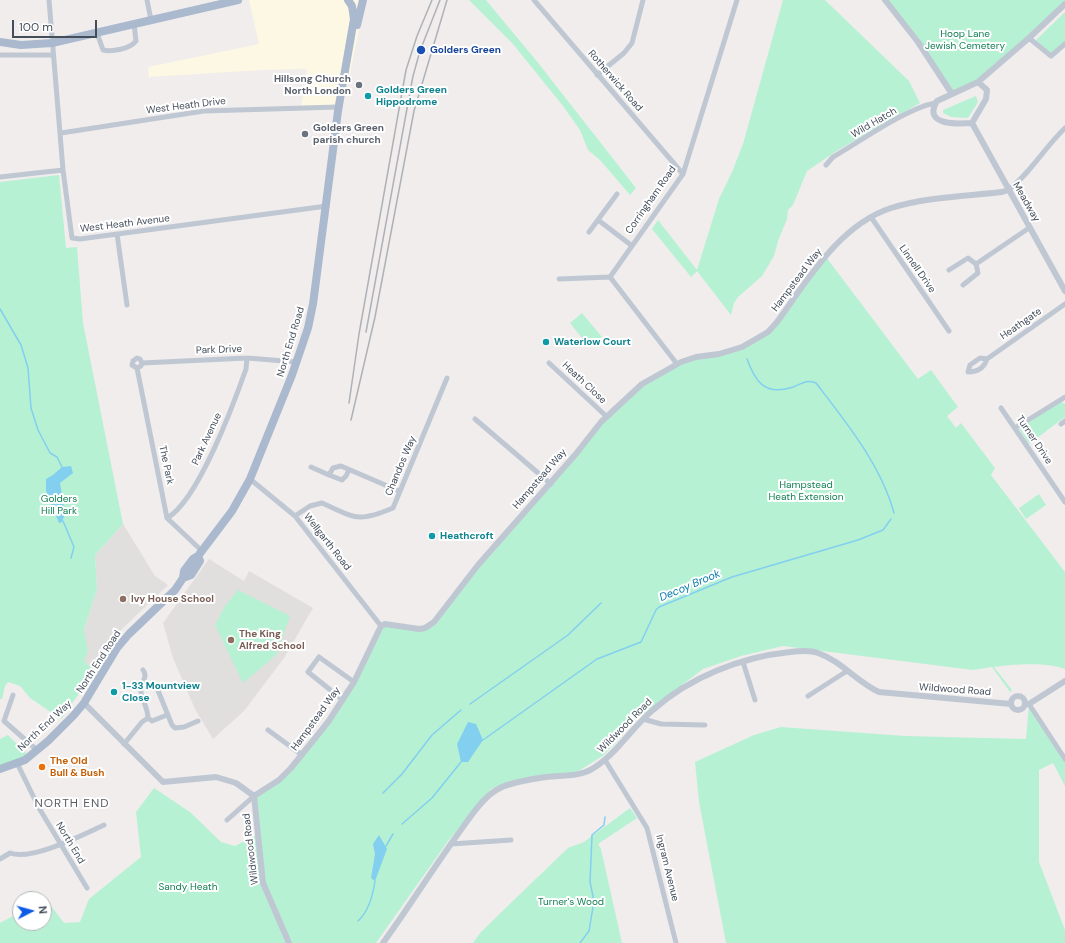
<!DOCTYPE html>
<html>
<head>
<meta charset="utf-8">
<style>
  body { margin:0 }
  #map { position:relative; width:1065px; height:943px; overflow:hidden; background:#f0edec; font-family:"DM Sans",sans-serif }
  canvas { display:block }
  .north { position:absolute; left:12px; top:891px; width:40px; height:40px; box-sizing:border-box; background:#fff; border:1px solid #b4b8bd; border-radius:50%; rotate:84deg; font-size:11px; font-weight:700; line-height:16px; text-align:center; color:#444e5b }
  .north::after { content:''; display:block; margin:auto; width:14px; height:18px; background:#0f59e7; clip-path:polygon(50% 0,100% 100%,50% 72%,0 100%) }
  .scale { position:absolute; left:12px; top:20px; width:85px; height:18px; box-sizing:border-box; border:2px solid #444e5b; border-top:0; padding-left:5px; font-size:12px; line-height:14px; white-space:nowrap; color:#444e5b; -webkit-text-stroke:3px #fff; paint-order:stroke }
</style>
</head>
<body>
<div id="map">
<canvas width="1065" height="943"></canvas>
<div class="north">N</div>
<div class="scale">100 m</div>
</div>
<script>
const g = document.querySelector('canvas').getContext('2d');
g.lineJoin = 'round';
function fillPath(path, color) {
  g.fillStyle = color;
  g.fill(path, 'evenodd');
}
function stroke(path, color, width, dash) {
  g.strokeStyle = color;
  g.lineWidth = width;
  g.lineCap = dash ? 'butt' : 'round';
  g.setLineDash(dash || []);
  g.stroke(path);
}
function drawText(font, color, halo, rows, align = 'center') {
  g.font = font + ' "DM Sans",sans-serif';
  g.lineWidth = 4;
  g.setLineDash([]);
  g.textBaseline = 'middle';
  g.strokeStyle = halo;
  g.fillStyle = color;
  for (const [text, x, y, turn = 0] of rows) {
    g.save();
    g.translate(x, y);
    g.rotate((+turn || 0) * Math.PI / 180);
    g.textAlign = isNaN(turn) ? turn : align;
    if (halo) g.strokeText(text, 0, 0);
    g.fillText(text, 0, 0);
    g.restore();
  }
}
fillPath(new Path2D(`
  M249 0H365L343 107H301L307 69 261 70 149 77 148 67 259 44Z`), '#fdf8e3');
fillPath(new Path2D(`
  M123 524 155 576 168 585 120 631 95 671 84 661V630L97 589 95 555Z
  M209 559 244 581 249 571 313 608 284 658 244 711 213 739 195 709 173 658 163 623Z`), '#e1dede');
fillPath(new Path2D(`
  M469 0H486L539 64 636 188 630 195 600 160 588 150 580 130 563 106 513 44Z
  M783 0H825L909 81 920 103 838 150 807 171 793 205 788 210 787 219 778 241 774 256 762 276 738 297 734 303 731 315 697 271 691 277 652 229 658 220 697 270 719 199 732 172 743 144Z
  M885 0H1065V3L978 82 952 94Z
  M1065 12V43L1055 53H1049L1036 40Z
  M976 96 978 102 968 118 951 117 943 113V110Z
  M59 175 66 248 77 247 83 323 123 524 95 555 97 589 84 630 88 651 84 661 95 671 61 719 30 698 20 686 8 682 5 686 2 699H0V182Z
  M826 257 918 379 931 370 958 407 947 416 956 428 961 423 995 468 991 475 1065 572V669C1047 662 1014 664 994 667L1012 690 1010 692 992 667 973 670 783 646 741 656 703 669 637 719 604 755 577 772 507 783 491 789 448 841 376 943H0V923L20 912V923H44L43 899 45 898 64 923 80 922 89 899 141 857 136 812 154 788 190 812 221 842 235 846 258 834 254 796 279 780 343 700 381 626 419 629 429 626 606 416 642 384 677 364 741 347 777 322Z
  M582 313 602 337 589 347 570 323Z
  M1060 401 1065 404V417L1029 444 1019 429Z
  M1039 494 1046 505 1026 519 1019 508Z
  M238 590 290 616 276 655 243 683 215 625 225 606Z
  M1029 704 1065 759V786L1053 763 1039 770V862L1065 930V943H726L699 802 695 762 754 735 781 727 905 736 1026 739Z
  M8 735 29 756 0 769V739Z
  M630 808 637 818 598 844 601 849 622 943H473L480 933 518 896 568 848 584 842Z`), '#b7f1d3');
fillPath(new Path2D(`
  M71 466 73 473 60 483 65 514 62 522 59 523 46 491V479L53 475 62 467Z
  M468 722 476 724 483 740 468 762H461L457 744Z
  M379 835 387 849 375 881 371 878 375 854 373 844Z`), '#82cff0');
stroke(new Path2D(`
  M0 309 21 345 28 368 31 408 38 430 50 453 57 457 62 467
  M747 359C755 381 764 395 790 388 798 386 807 378 816 383 846 422 881 465 894 513
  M63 521 74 547 71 558
  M470 704 568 635 601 603
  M483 740 597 659 641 642 656 610 659 607 732 577 858 540 883 530 891 519
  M383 793 402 774 432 735 461 710
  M402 824 432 798 461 762
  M386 846 393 834
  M358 921C369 911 373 895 375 881
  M580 943 589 931 594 901 590 882 592 835 604 825 605 817`), '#82cff0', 1.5);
stroke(new Path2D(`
  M49 0 63 170 72 238 80 239 327 206
  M147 0 151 20
  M534 0 683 174
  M97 33 103 50C112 52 130 49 136 41L134 24
  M1029 38 1051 56 1065 44
  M0 55H53
  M597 75 624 53 632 43 643 0
  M61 133 204 111 338 107
  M826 165 833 157C861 141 905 109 935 103
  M0 177 63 170
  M1008 190C1029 175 1045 147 1065 128
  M871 217 949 331
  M598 220 631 245
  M589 232 617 194
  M117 234 127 305
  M976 264 1029 228
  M949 270 968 258 976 264 978 273 963 285
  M559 279 610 277
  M987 359 980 358 970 365 968 372C978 372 984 368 987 359L1065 304
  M142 363 247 358 297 362
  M549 363 606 416
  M677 364 610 277 683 174 737 0
  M137 368 141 366 142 363 140 359 137 358 133 361 132 365 137 368 167 518 202 551
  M1001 408 1065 502
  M475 419 551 484
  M1061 424 1065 421
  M1015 428 1065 397
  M311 467 329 475
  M349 470 346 476 342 480 329 475 333 468 341 466 399 491
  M250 479 295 516 381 626
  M295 516 310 506 322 503C356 518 357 523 393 508L447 378
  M167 518C198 501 234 403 246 369L247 358
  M743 662 755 700
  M157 688 172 725 175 728 184 727 198 721
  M13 695 4 721 37 750
  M808 696 847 671
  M343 700 308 672 319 657 354 682
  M1029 704 1065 759
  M148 718 152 721 167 715
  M643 719 661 724 705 725
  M268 730 302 755
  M124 744 142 722 148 718C148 707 139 695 141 688 142 682 148 676 143 670
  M605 760 647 828 676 943
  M17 763 39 808 87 888
  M227 820 254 796
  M451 844 511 840
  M0 859 10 853C32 861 82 835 104 825`), '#bfc7d3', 5);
stroke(new Path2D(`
  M885 0 918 42 952 94
  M978 82 987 90 986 99 972 123C958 124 922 126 937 101Z
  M978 82 1029 38 1065 4
  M972 123 1065 291
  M1011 703a7 7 0 1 1 14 0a7 7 0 1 1-14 0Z
  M84 703 163 782 216 777 236 783 254 796
  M1025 704H1029L1065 681
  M254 796 279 780 291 768 328 722 354 682 381 626 385 624 419 629 425 628 434 622 478 565 575 455 601 422 642 384 681 362 696 357 719 354 742 347 768 332 777 322C807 281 839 225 891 208 925 197 967 196 1002 192L1008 190
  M254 796 263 883 289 943
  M383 943C409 907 432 870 458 834 469 819 483 796 500 788 512 782 533 779 546 777 561 775 579 777 592 769 616 755 631 728 653 710 690 677 741 657 790 652 798 651 810 650 818 653 841 661 857 682 879 692L1011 704`), '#bfc7d3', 6);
stroke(new Path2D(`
  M357 25 363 0
  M0 42 21 45 52 43 238 0
  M183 578 191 575 200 561 198 556
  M0 769 25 760 48 741 74 715 84 703 117 648 129 634 175 590 183 578 184 571 193 559 198 556 232 511 250 479 292 375 308 328 313 304 338 111 354 19 352 6 348 0`), '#aab9ce', 8);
stroke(new Path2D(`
  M366 332 413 76 420 51 440 0
  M349 403 359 334 406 70 417 36 432 0
  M351 420 375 317 414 111 447 0`), '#aeb1b8', 1.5);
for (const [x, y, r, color] of [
  [421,50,5,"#1a4fb4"],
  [359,85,4,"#6b7280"],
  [368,96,4,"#0f9aa8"],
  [305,134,4,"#6b7280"],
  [546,342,4,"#0f9aa8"],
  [432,536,4,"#0f9aa8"],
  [123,599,4,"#8d6e63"],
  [231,640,4,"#8d6e63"],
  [114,692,4,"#0f9aa8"],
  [42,767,4,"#e8710a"]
]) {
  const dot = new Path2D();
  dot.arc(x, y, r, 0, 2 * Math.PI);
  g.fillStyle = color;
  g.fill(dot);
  stroke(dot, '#fff', 1.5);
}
drawText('10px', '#117f53', '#fff', [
  ["Hoop Lane",965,34],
  ["Jewish Cemetery",965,46],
  ["Hampstead",806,485],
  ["Heath Extension",806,497],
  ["Golders",59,499],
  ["Hill Park",59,511],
  ["Sandy Heath",188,887],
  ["Turner's Wood",571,902]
]);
drawText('bold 10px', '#164399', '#fff', [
  ["Golders Green",430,50]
], 'left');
drawText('bold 10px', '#5b616d', '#fff', [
  ["Hillsong Church",351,79],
  ["North London",351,91],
  ["Golders Green",313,128,"left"],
  ["parish church",313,140,"left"]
], 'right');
drawText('10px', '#444e5b', '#fff', [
  ["Rotherwick Road",615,81,49],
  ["West Heath Drive",186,106,-7],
  ["Wild Hatch",874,123,-30],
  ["Corringham Road",651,200,-55],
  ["Meadway",1026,202,60],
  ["West Heath Avenue",125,224,-7],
  ["Linnell Drive",917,269,55],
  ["Hampstead Way",797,280,-53],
  ["Heathgate",1021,324,-35],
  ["North End Road",291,342,-73],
  ["Park Drive",219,350,-2],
  ["Heath Close",584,383,43],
  ["Park Avenue",207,439,-65],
  ["Turner Drive",1034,440,56],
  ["The Park",166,465,78],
  ["Chandos Way",401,466,-67],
  ["Hampstead Way",540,479,-49],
  ["Wellgarth Road",327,542,52],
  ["North End Road",99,662,-57],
  ["Wildwood Road",955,690,4],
  ["Hampstead Way",316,719,-54],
  ["North End Way",45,726,-43],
  ["Wildwood Road",625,726,-45],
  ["North End",70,843,59],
  ["Wildwood Road",251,849,-97],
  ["Ingram Avenue",667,868,76]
]);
drawText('bold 10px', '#0d838f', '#fff', [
  ["Golders Green",376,90],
  ["Hippodrome",376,102],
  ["Waterlow Court",554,342],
  ["Heathcroft",440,536],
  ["1-33 Mountview",122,686],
  ["Close",122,698]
], 'left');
drawText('bold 10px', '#785e54', '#fff', [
  ["Ivy House School",131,599],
  ["The King",239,634],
  ["Alfred School",239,646]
], 'left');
drawText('bold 10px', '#c56008', '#fff', [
  ["The Old",50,761],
  ["Bull & Bush",50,773]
], 'left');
drawText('italic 11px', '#047aad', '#fff', [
  ["Decoy Brook",690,586,-23]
]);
g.letterSpacing = '1px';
drawText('12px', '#595c62', '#fff', [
  ["NORTH END",72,804]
]);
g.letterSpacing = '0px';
</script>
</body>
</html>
